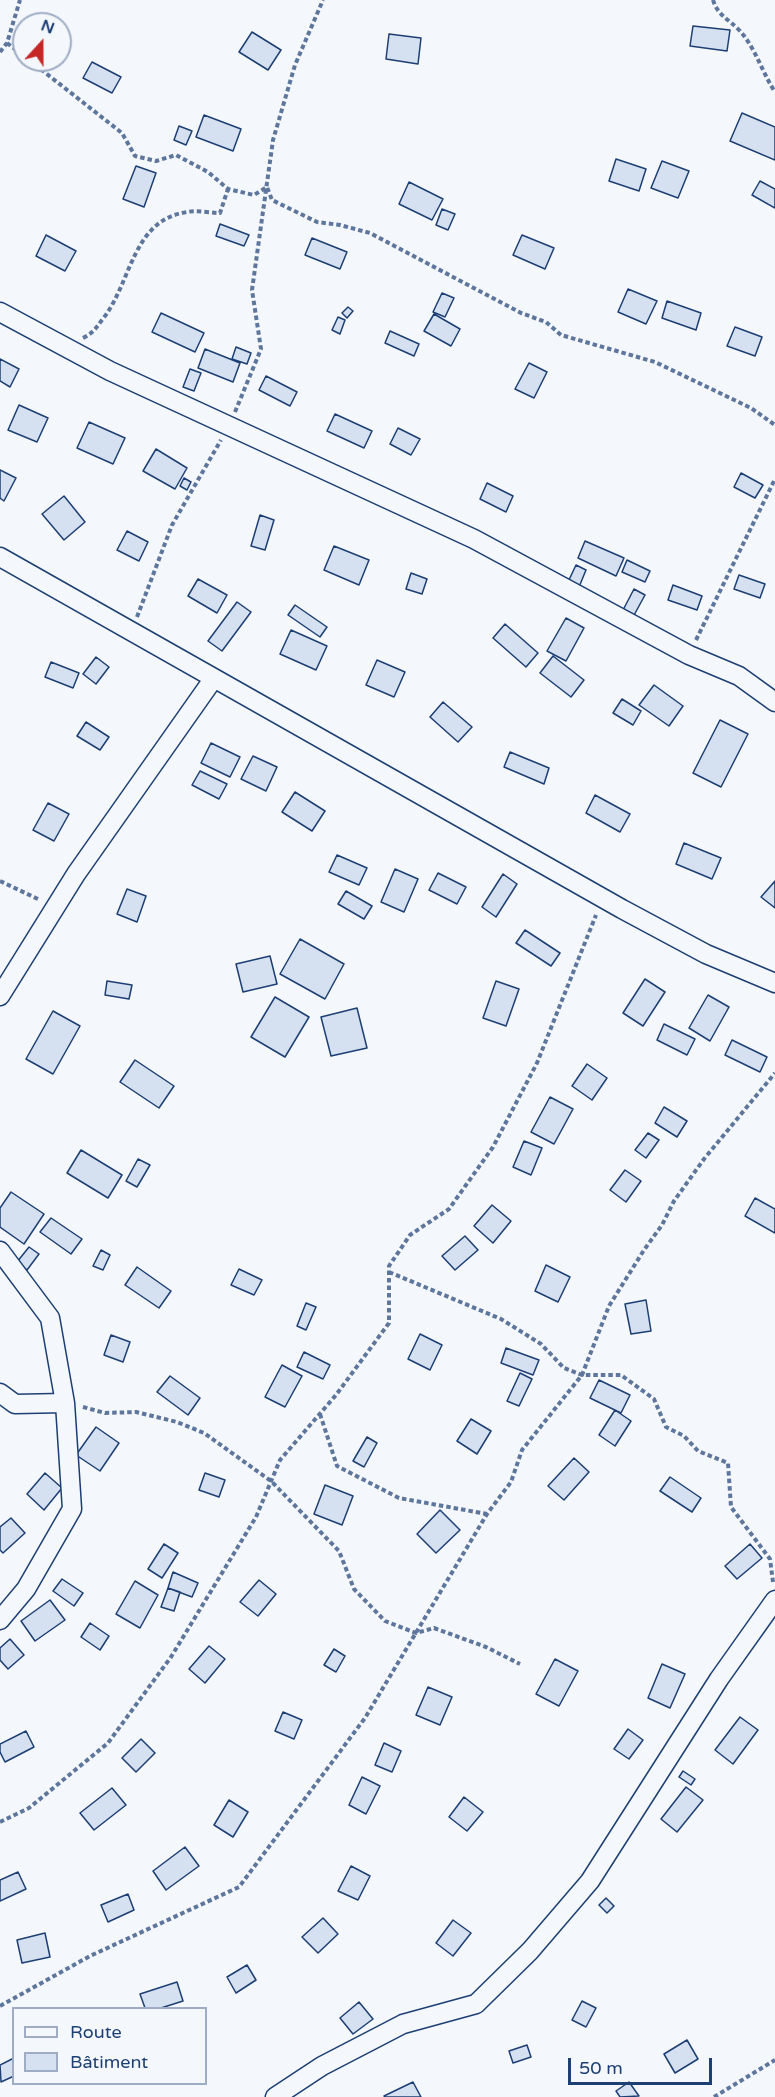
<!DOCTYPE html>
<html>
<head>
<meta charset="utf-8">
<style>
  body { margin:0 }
  #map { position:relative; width:775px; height:2097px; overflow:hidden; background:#f4f7fb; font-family:"Varela Round",sans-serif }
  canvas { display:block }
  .legend { position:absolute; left:12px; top:2007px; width:195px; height:78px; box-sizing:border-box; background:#f4f7fb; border:2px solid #9eadc5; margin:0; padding:8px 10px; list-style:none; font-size:18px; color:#1d3f73 }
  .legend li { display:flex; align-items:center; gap:12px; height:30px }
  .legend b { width:30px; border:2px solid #9eadc5 }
  .north { position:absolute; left:12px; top:12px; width:60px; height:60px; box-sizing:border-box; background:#f4f7fb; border:2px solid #9eadc5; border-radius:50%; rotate:21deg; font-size:16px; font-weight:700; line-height:24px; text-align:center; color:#1d3f73 }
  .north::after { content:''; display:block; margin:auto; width:21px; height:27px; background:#c62828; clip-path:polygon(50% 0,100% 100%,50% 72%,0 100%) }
  .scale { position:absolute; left:568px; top:2058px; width:144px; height:27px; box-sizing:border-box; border:3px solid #1d3f73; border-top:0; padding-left:8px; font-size:18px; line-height:21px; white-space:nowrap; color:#1d3f73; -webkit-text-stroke:4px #f4f7fb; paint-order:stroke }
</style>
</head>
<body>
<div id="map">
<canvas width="775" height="2097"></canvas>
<ul class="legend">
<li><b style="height:8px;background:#f4f7fb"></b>Route</li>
<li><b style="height:16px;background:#d5e0f0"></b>Bâtiment</li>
</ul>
<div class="north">N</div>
<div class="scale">50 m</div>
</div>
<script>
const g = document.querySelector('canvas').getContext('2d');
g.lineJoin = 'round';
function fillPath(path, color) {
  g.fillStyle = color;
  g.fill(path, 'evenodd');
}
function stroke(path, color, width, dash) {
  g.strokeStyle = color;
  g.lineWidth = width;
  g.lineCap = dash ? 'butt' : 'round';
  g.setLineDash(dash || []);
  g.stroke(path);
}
const building = new Path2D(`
  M693 26 730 30 727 51 690 46Z
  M252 32 281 50 268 70 239 52Z
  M389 34 421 38 418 64 386 59Z
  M60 39 66 44 60 51Z
  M92 62 121 77 112 93 83 78Z
  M742 113 775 127V160L730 141Z
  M204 115 241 129 233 151 196 137Z
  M179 126 192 131 186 145 174 140Z
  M616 159 646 169 639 191 609 181Z
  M662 161 689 171 678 198 651 188Z
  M136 166 156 173 144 207 123 199Z
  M760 181 775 189V208L752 195Z
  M409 182 443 199 432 220 399 204Z
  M442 209 455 214 448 230 436 225Z
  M220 224 249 235 244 246 216 236Z
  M46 235 76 251 65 271 36 256Z
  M522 235 554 248 545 269 513 255Z
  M312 238 347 252 340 269 305 255Z
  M628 289 657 301 646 324 618 312Z
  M442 293 454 298 445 317 433 312Z
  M667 301 701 313 696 330 662 318Z
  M348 307 353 311 347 318 342 313Z
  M161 313 204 333 195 352 152 332Z
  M434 314 460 329 451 346 424 331Z
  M338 317 345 320 340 334 332 330Z
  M735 327 762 337 755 356 727 346Z
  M390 331 419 344 414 356 385 343Z
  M236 347 251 353 247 364 232 359Z
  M205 349 240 363 233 382 198 368Z
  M0 359 19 369 10 387 0 381Z
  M529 363 547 372 534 398 515 389Z
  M190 369 201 373 194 391 183 387Z
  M266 376 297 392 290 406 259 390Z
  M19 405 48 418 37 442 8 430Z
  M335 414 372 431 364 448 327 431Z
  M89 422 125 438 113 464 77 448Z
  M398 428 420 439 411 455 390 444Z
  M156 449 187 468 175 489 143 471Z
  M0 470 16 478 4 501 0 498Z
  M741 473 763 485 755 498 734 487Z
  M184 478 191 482 187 490 180 486Z
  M487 483 513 496 506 512 480 499Z
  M64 496 85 522 64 540 42 514Z
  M260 515 274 520 265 550 251 546Z
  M127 531 148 542 139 561 117 550Z
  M585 541 624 558 616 576 578 558Z
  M334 546 369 560 359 585 324 570Z
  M627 560 650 571 645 582 622 572Z
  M576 565 586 570 579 587 568 582Z
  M411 573 427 579 422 594 406 589Z
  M739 575 765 584 760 598 734 589Z
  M198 579 227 595 217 613 188 596Z
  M673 585 702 596 697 610 668 600Z
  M634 589 645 595 633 617 622 612Z
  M237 602 251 612 222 651 208 641Z
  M295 605 327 627 320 637 288 615Z
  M566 618 584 628 566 661 547 651Z
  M505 624 538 653 526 667 493 638Z
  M291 630 327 646 316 670 280 654Z
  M553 656 584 680 571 697 540 673Z
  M96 657 109 667 96 684 83 674Z
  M377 660 405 672 394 697 366 685Z
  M51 662 79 673 73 688 45 677Z
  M654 685 683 706 669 726 639 705Z
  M622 699 641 711 633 725 613 713Z
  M443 702 472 727 458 742 430 717Z
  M720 720 748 734 721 787 693 773Z
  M86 722 109 737 100 750 77 736Z
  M211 743 240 757 230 777 201 763Z
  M510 752 549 768 544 784 504 767Z
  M253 756 277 767 266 791 241 779Z
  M200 771 227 784 219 799 192 785Z
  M295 792 325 811 312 831 282 812Z
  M595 795 630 814 620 832 586 813Z
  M48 803 69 814 54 841 33 830Z
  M684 843 721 858 712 879 676 864Z
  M337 855 367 868 359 885 329 872Z
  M395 869 418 879 404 912 381 902Z
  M438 873 466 887 457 904 429 890Z
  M503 874 517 884 496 917 482 907Z
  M775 881V908L761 897Z
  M127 889 146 896 137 922 117 914Z
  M346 891 372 906 364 919 338 904Z
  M525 930 560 953 551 966 516 943Z
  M300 939 344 964 325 999 280 974Z
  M270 956 277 984 243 992 236 964Z
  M645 979 665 992 643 1026 623 1013Z
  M107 981 132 985 129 999 105 995Z
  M496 981 519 989 506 1026 483 1018Z
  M708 995 729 1007 710 1041 689 1028Z
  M275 997 309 1017 285 1057 251 1037Z
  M357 1008 367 1048 331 1056 321 1017Z
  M53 1011 80 1026 53 1074 26 1059Z
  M664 1024 695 1039 687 1055 657 1040Z
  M732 1040 767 1057 760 1072 725 1055Z
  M135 1060 174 1086 159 1108 120 1082Z
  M587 1064 607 1078 592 1100 572 1086Z
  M550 1097 573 1109 554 1144 531 1132Z
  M664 1107 687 1121 677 1137 655 1123Z
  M648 1133 659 1140 646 1158 635 1150Z
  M524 1141 542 1148 531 1175 513 1167Z
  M81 1150 122 1175 108 1198 67 1173Z
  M138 1159 150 1165 137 1187 126 1181Z
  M625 1170 641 1181 626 1202 610 1190Z
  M11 1192 44 1214 24 1244 0 1227V1208Z
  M755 1198 775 1209V1233L745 1216Z
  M492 1205 511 1221 493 1243 474 1226Z
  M51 1218 82 1239 71 1254 40 1232Z
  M465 1236 478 1250 455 1270 442 1256Z
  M29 1247 39 1254 27 1270 17 1262Z
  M101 1250 110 1255 103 1270 93 1266Z
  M546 1265 570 1277 558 1302 535 1291Z
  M137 1267 171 1291 159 1308 125 1285Z
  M239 1269 262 1280 254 1295 231 1285Z
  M646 1300 651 1331 631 1334 625 1304Z
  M306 1303 316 1307 306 1330 297 1326Z
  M420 1334 442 1345 430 1370 408 1359Z
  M111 1335 130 1342 123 1362 104 1355Z
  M506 1348 539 1360 533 1375 501 1363Z
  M304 1352 330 1365 323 1379 297 1367Z
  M282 1365 302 1376 285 1407 265 1397Z
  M520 1373 532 1379 519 1406 507 1401Z
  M170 1376 200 1398 188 1415 157 1392Z
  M599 1380 630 1395 621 1413 590 1398Z
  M615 1410 631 1421 615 1446 599 1435Z
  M471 1419 491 1431 477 1454 457 1441Z
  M96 1427 119 1443 100 1471 76 1455Z
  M367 1437 377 1443 364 1467 353 1461Z
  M574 1458 589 1472 564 1500 548 1486Z
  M45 1473 62 1488 44 1510 27 1494Z
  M205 1473 225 1480 219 1497 199 1490Z
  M670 1477 701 1498 692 1512 660 1491Z
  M325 1485 353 1496 342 1525 314 1514Z
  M440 1510 460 1530 436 1553 417 1534Z
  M11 1518 25 1533 3 1553 0 1550V1527Z
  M164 1544 178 1553 162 1578 148 1569Z
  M750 1544 762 1558 737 1579 725 1566Z
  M173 1572 198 1583 192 1597 168 1588Z
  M62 1579 83 1593 74 1606 53 1591Z
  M259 1580 276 1594 258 1616 240 1602Z
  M135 1581 158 1595 140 1628 116 1614Z
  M168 1588 180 1592 174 1611 161 1607Z
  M50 1600 65 1620 35 1641 21 1621Z
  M90 1623 109 1636 100 1650 81 1637Z
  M10 1639 24 1655 8 1669 0 1660V1648Z
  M209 1646 225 1659 205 1683 189 1669Z
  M334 1649 345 1656 336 1672 324 1665Z
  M555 1659 578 1671 559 1706 536 1694Z
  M662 1664 685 1674 670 1708 648 1698Z
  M428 1687 452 1697 440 1725 416 1715Z
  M283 1712 302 1720 294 1739 275 1731Z
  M740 1717 758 1730 733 1764 715 1750Z
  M628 1729 643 1740 629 1759 614 1749Z
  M26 1731 34 1747 5 1762 0 1752V1744Z
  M141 1739 155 1753 136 1772 122 1758Z
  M384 1743 401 1751 392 1772 375 1765Z
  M683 1771 695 1779 691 1785 679 1777Z
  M362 1777 380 1786 366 1814 349 1805Z
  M686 1787 703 1800 677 1832 661 1819Z
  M112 1788 126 1805 94 1830 80 1813Z
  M464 1797 483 1812 467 1831 449 1817Z
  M229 1800 248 1812 233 1837 214 1825Z
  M185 1847 199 1866 166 1890 153 1871Z
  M351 1866 370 1876 358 1900 338 1891Z
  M18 1872 26 1889 0 1901V1880Z
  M128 1894 134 1910 108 1922 101 1905Z
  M606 1898 614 1906 607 1913 599 1905Z
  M323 1918 338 1934 318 1953 302 1937Z
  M453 1920 471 1933 453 1956 436 1943Z
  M45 1933 50 1957 22 1963 17 1940Z
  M247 1965 256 1980 236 1993 227 1977Z
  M177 1982 183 2001 161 2008H145L140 1994Z
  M582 2001 596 2008 586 2027 572 2020Z
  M359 2002 373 2019 353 2034 340 2018Z
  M687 2040 698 2059 675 2073 664 2054Z
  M527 2045 531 2057 513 2063 509 2051Z
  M14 2058V2076L1 2082 0 2065Z
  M413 2082 421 2097H385L384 2096Z
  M629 2082 639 2096 620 2097 616 2091Z`);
fillPath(building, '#d5e0f0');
stroke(building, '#1d3f73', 1.5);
const street = new Path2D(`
  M0 312 110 371 474 539 689 655 739 676 775 702
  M0 557 622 909 706 954 775 983
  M0 996 76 874 214 678
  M0 1251 50 1318 65 1403 72 1509 26 1589 0 1620
  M0 1393 15 1404 65 1403
  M275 2097 322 2066 403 2024 476 2004 530 1951 590 1881 719 1679 775 1600`);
stroke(street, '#1d3f73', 21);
stroke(new Path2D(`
  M713 0C718 16 729 19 740 31 756 49 762 72 775 92
  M7 43 24 56
  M0 52 7 43 20 0
  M29 60 122 133 135 156 156 161 176 155 208 172 228 189 254 195 267 187 272 200 317 222 340 225 370 233 521 313 546 322 561 335 655 362 751 408 775 425
  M83 338C94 333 98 325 105 316 132 279 133 220 187 212 197 210 210 213 220 213L228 189
  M235 412 261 349 252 290 273 140 295 65 323 0
  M137 617 172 525 221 440
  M696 640 775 479
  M0 881 40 900
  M389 1272 501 1319 541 1344 564 1368 582 1375H621L654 1399 666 1427 684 1436 698 1451 728 1463 731 1507 770 1559 773 1582
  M83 1407 105 1413 136 1412 177 1422 204 1433 271 1481 339 1551 354 1589 385 1621 416 1633 434 1628 486 1647 520 1664
  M320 1414 337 1466 399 1498 487 1514
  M0 1822 29 1808 108 1743 171 1657 256 1517 280 1460 336 1395 389 1323V1266L410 1235 449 1209 493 1147 537 1063 596 915
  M0 2006 90 1956 239 1887 365 1718 487 1514 511 1482 522 1450 582 1375 609 1306 644 1250 662 1225 674 1201 704 1159 775 1073
  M714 2097 775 2060`), '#5e769c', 4, [4.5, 3]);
stroke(street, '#f4f7fb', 18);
</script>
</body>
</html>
